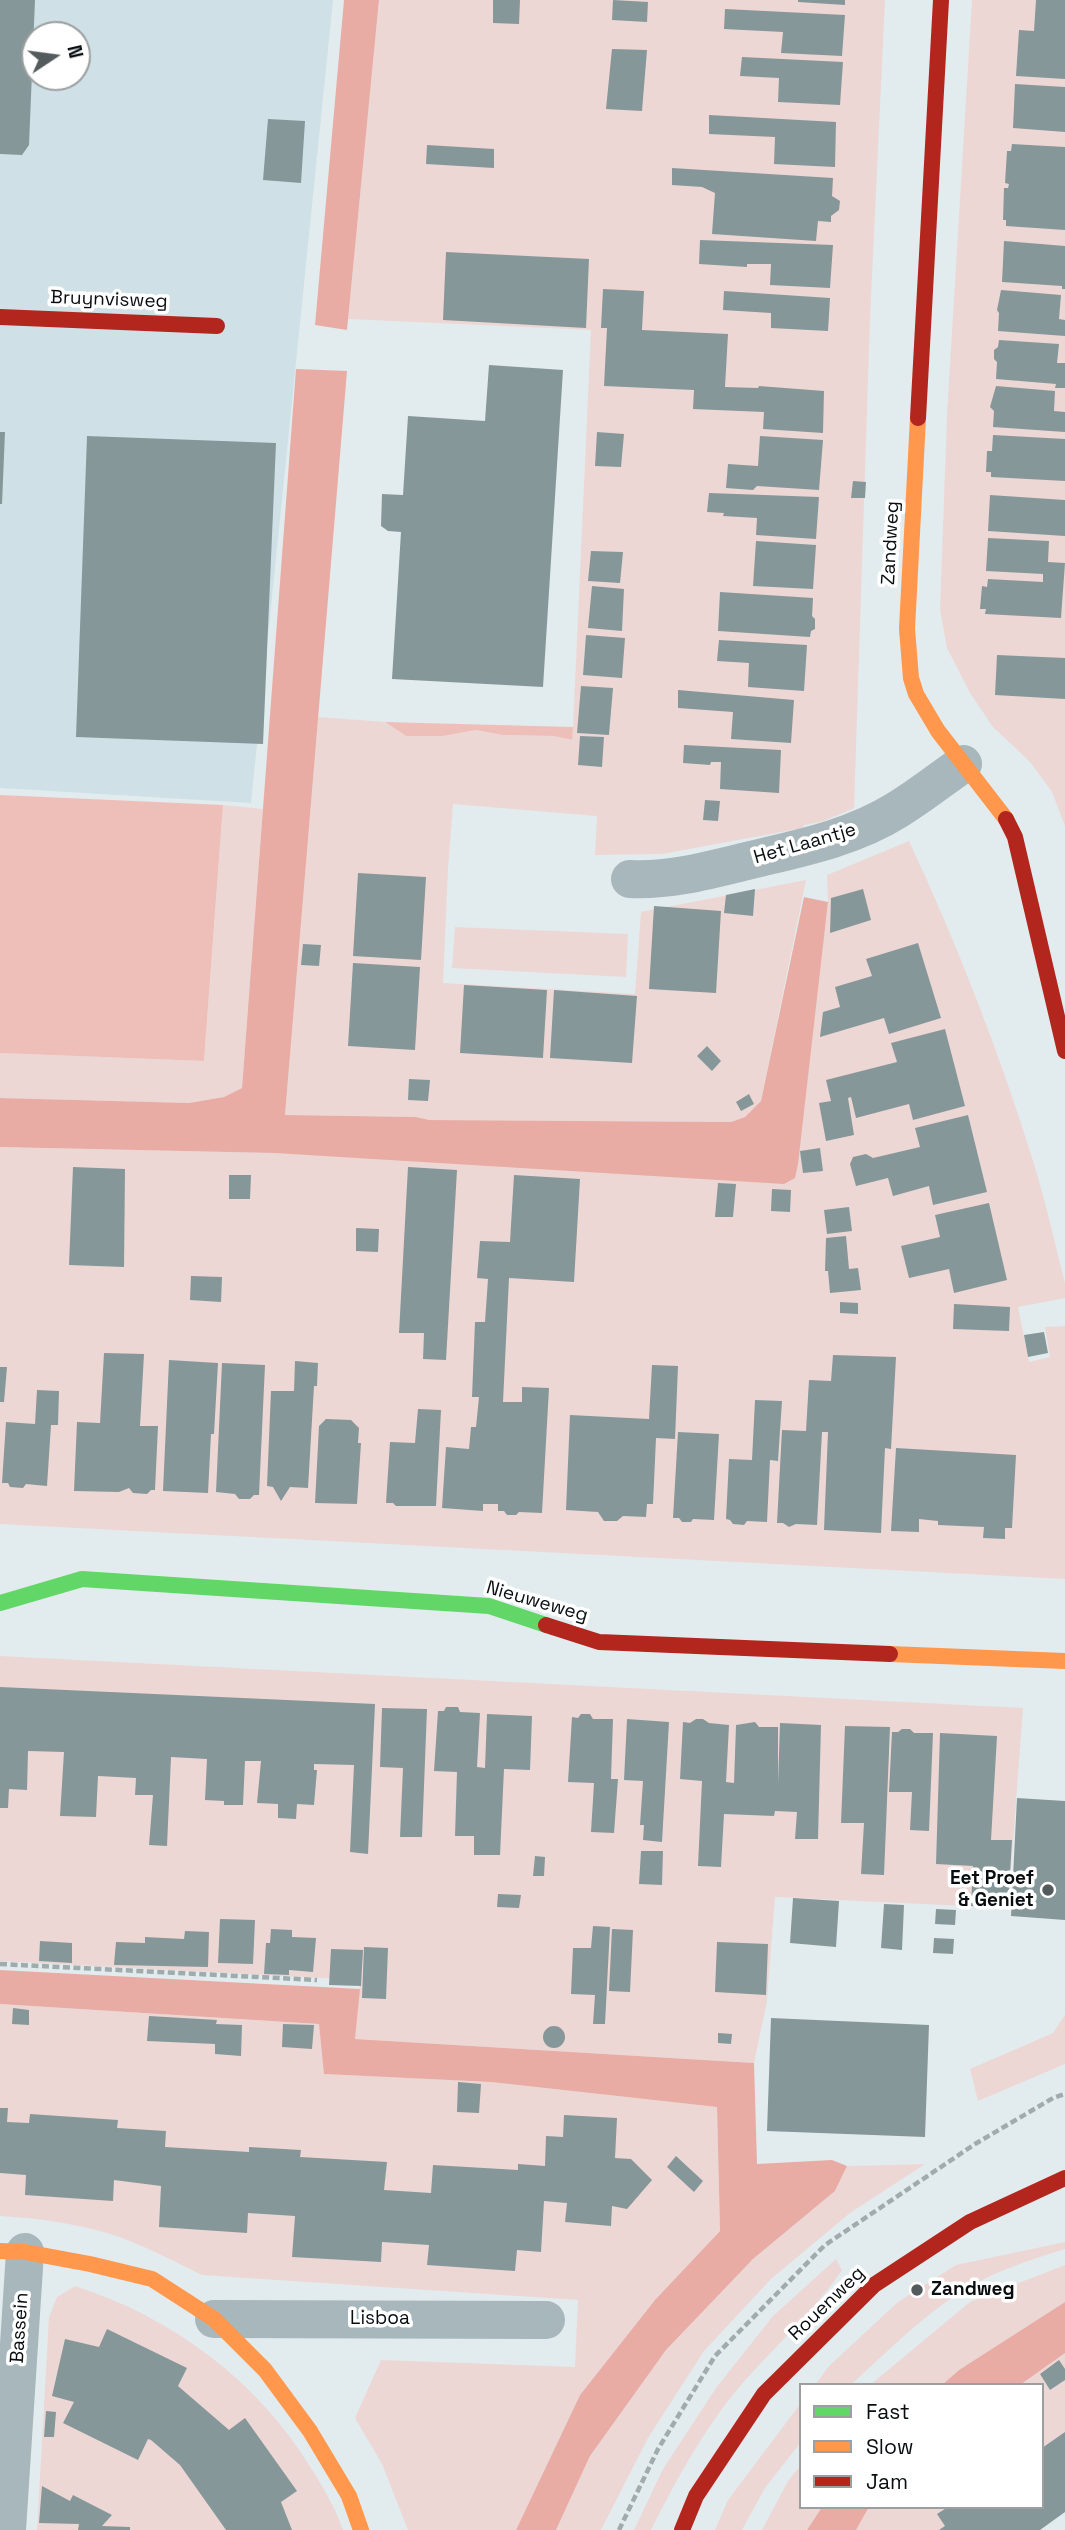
<!DOCTYPE html>
<html>
<head>
<meta charset="utf-8">
<style>
  body { margin:0 }
  #map { position:relative; width:1065px; height:2530px; overflow:hidden; background:#e2ecee; font-family:"Space Grotesk",sans-serif }
  canvas { display:block }
  .legend { position:absolute; left:799px; top:2383px; width:245px; height:126px; box-sizing:border-box; background:#fff; border:2px solid #9c9e9f; margin:0; padding:9px 12px; list-style:none; font-size:21px; color:#080d0f }
  .legend li { display:flex; align-items:center; gap:14px; height:35px }
  .legend b { width:35px; border:2px solid #9c9e9f }
  .north { position:absolute; left:21px; top:21px; width:70px; height:70px; box-sizing:border-box; background:#fff; border:2px solid #9c9e9f; border-radius:50%; rotate:77deg; font-size:19px; font-weight:700; line-height:28px; text-align:center; color:#080d0f }
  .north::after { content:''; display:block; margin:auto; width:24px; height:32px; background:#545b5d; clip-path:polygon(50% 0,100% 100%,50% 72%,0 100%) }
</style>
</head>
<body>
<div id="map">
<canvas width="1065" height="2530"></canvas>
<ul class="legend">
<li><b style="height:9px;background:#63d668"></b>Fast</li>
<li><b style="height:9px;background:#ff974d"></b>Slow</li>
<li><b style="height:9px;background:#b3261e"></b>Jam</li>
</ul>
<div class="north">N</div>
</div>
<script>
const g = document.querySelector('canvas').getContext('2d');
g.lineJoin = 'round';
function fillPath(path, color) {
  g.fillStyle = color;
  g.fill(path, 'evenodd');
}
function stroke(path, color, width, dash) {
  g.strokeStyle = color;
  g.lineWidth = width;
  g.lineCap = dash ? 'butt' : 'round';
  g.setLineDash(dash || []);
  g.stroke(path);
}
function drawText(font, color, halo, rows, align = 'center') {
  g.font = font + ' "Space Grotesk",sans-serif';
  g.lineWidth = 7;
  g.setLineDash([]);
  g.textBaseline = 'middle';
  g.strokeStyle = halo;
  g.fillStyle = color;
  for (const [text, x, y, turn = 0] of rows) {
    g.save();
    g.translate(x, y);
    g.rotate((+turn || 0) * Math.PI / 180);
    g.textAlign = isNaN(turn) ? turn : align;
    if (halo) g.strokeText(text, 0, 0);
    g.fillText(text, 0, 0);
    g.restore();
  }
}
fillPath(new Path2D(`
  M0 0H333L251 803 0 788ZM35 35H77V77H35Z`), '#cfe1e6');
fillPath(new Path2D(`
  M379 0H885L870 319 854 808 824 821 804 825 803 828 662 854 595 855 597 816 453 804 448 869 443 983 635 994 641 912 806 880 761 1101 745 1117 731 1122 428 1120 416 1117 285 1115 318 717 385 722 406 736H443L476 730 502 735 553 736 571 740 573 727 591 330 348 319Z
  M972 0H1065V826L1052 792 1030 762 993 727 970 693 947 648 940 610 947 415Z
  M223 805 263 809 242 1088 224 1097 189 1103 0 1098V1053L204 1061Z
  M909 841C958 946 1000 1054 1034 1164 1046 1203 1055 1244 1065 1283V1298L1018 1307 1029 1362 1050 1357 1045 1327 1065 1326V1579L0 1524V1147L274 1153 795 1178 828 902 827 875Z
  M455 927 628 934 626 977 452 968Z
  M0 1656 1023 1708 1008 1908 775 1897 767 2001 754 2063 355 2039 360 1980 0 1961Z
  M0 2004 319 2024 325 2074 491 2082 717 2107 720 2231 655 2300 580 2395 516 2530H408L382 2464 355 2418 381 2360 575 2367 578 2300 202 2275C171 2260 140 2243 107 2233 72 2223 36 2218 0 2216Z
  M1065 2015V2064L978 2101 970 2069 1053 2033Z
  M925 2164 850 2213 771 2279 704 2351 648 2438 601 2530H556L590 2456 666 2350 753 2259 835 2191 847 2166Z
  M1065 2242V2249C1033 2259 998 2270 969 2287 925 2313 888 2351 851 2385H815L829 2366 898 2302 956 2265Z
  M836 2259 842 2270C808 2321 758 2360 722 2409 694 2447 672 2488 651 2530H634L663 2469 716 2388 773 2316Z
  M1065 2265V2302L959 2370 942 2385H870L970 2302Z
  M75 2286C172 2317 258 2381 311 2468 324 2489 335 2507 343 2530H37L49 2317 57 2297Z
  M1065 2353V2507L1031 2530H856L869 2507H1042V2385H1020Z
  M801 2403V2442L765 2488 742 2530H715L728 2500Z
  M801 2465V2507H822L807 2530H762L788 2481Z`), '#edd7d4');
fillPath(new Path2D(`
  M385 722 573 727 572 740 553 736 502 735 476 730 443 736H406Z
  M0 795 223 805 204 1061 0 1053Z`), '#eebfb9');
fillPath(new Path2D(`
  M344 0H379L347 330 315 325Z
  M296 369 347 371 285 1115 416 1117 429 1120 731 1122 745 1117 761 1101 804 897 828 902 798 1164 795 1178 784 1184 274 1153 0 1147V1098L189 1103 224 1097 242 1088Z
  M0 1970 360 1989 355 2039 754 2063 757 2164 832 2160 847 2166 835 2191 753 2259 666 2350 590 2456 556 2530H516L580 2395 655 2300 720 2231 717 2107 491 2082 324 2074 319 2024 0 2004Z
  M1065 2302V2353L1020 2385H942L959 2370Z
  M822 2507H869L856 2530H807Z`), '#e9aca4');
fillPath(new Path2D(`
  M0 0H35L29 145 22 155 0 154Z
  M493 0H520L519 24 493 23Z
  M613 0 648 2 647 22 612 20Z
  M798 0H845V5L798 2Z
  M1036 0H1065V79L1016 76 1019 30 1034 31Z
  M725 9 845 15 842 56 781 53 783 32 724 29Z
  M612 49 647 50 642 111 606 109Z
  M742 57 843 62 840 105 778 102 779 78 740 76Z
  M1015 84 1065 87V132L1013 128Z
  M709 115 836 122 835 167 774 164 775 137 709 134Z
  M268 119 305 121 301 183 263 180Z
  M1012 144 1065 147V230L1006 226V220H1003L1004 188H1008L1009 184 1005 183 1007 151H1011Z
  M427 145 494 149V168L426 164Z
  M672 168 833 178 832 196 840 201 839 210 831 216V222L818 221 816 241 712 234 715 193 702 187 672 185Z
  M700 240 833 245 830 288 770 285 771 264H747V267L699 264Z
  M1004 241 1065 246V289H1062V286L1002 282Z
  M446 252 589 259 586 328 443 320Z
  M603 289 644 291 642 330 728 334 725 387 758 388 759 386 824 391 823 433 763 429 764 412 693 409 694 390 604 386 607 328H601Z
  M1001 290 1061 295 1059 319 1065 320V336L998 331 999 313 997 310Z
  M724 291 830 298 828 331 771 328V313L723 310Z
  M999 340 1059 344 1057 363H1065V388H1055L1056 384 996 379 997 362 994 359V350L998 347Z
  M489 365 563 370 543 687 392 679 401 532 388 531 381 526 382 494 403 495 408 416 485 421Z
  M996 386 1055 391 1054 411 1065 412V432L993 427 994 411 990 407Z
  M0 432H5L2 504H0Z
  M597 432 624 434 621 467 595 466Z
  M993 435 1065 439V481L991 477V472H986L987 451H992Z
  M87 436 276 443 263 744 76 737Z
  M760 436 823 440 819 490 757 486 753 490 726 488 728 464 758 466Z
  M853 481 866 482 865 498H851Z
  M709 493 819 497 816 539 756 535 757 518 723 516 724 513 707 512Z
  M990 495 1065 500V536L988 531Z
  M988 538 1049 541 1048 562 1065 563 1061 618 985 614 986 609H980L982 586 987 587 988 579 1043 582V574L986 571Z
  M756 541 816 545 813 589 753 586Z
  M591 551 623 552 620 583 588 581Z
  M592 586 624 589 622 631 588 628Z
  M720 592 813 598 812 616 815 619V629L811 631 810 637 718 631Z
  M586 635 625 638 622 678 583 675Z
  M719 640 807 645 804 691 748 687 749 663 717 661Z
  M997 655 1065 658V699L995 695Z
  M581 686 613 688 609 735 577 733Z
  M678 690 794 700 791 743 731 739 733 712 678 708Z
  M580 736 604 737 602 767 578 765Z
  M684 745 781 750 779 793 720 789 721 762H711L710 765 683 763Z
  M705 800 720 801 718 821 703 820Z
  M358 873 426 877 421 960 353 956Z
  M755 889 753 916 724 913 726 895Z
  M863 889 871 920 830 933 831 898Z
  M654 906 721 911 716 993 649 989Z
  M918 943 941 1018 889 1034 884 1018 820 1037 823 1012 840 1007 835 987 872 976 866 959Z
  M303 944 321 945 319 966 301 965Z
  M353 963 420 967 415 1050 348 1046Z
  M464 985 547 990 543 1058 460 1053Z
  M554 990 637 996 632 1063 550 1058Z
  M945 1029 965 1106 913 1120 909 1104 856 1118 851 1097 848 1098 854 1135 826 1141 819 1103 831 1101 826 1080 897 1062 891 1043Z
  M707 1046 721 1061 712 1071 697 1056Z
  M409 1079 430 1080 428 1101 408 1100Z
  M749 1094 754 1104 741 1111 736 1102Z
  M968 1115 987 1192 933 1205 929 1186 893 1196 888 1178 856 1186 850 1164 853 1157 866 1154 873 1158 920 1147 915 1128Z
  M820 1148 823 1171 803 1173 800 1151Z
  M73 1167 125 1169 124 1267 69 1265Z
  M408 1167 457 1170 446 1360 423 1359 424 1333H399Z
  M229 1175H251L250 1199H229Z
  M514 1175 580 1179 574 1282 509 1278 503 1402H522V1387L549 1388 542 1513 519 1512 516 1515H507L504 1511H498V1504H483V1511L442 1508 446 1447 469 1449 471 1427H476L479 1397H472L475 1322H485L488 1279 477 1278 480 1241 510 1242Z
  M718 1183 736 1184 733 1217H715Z
  M772 1189 791 1190 790 1212 771 1211Z
  M989 1203 1007 1280 954 1293 949 1269 909 1278 901 1246 940 1237 935 1215Z
  M849 1207 852 1231 827 1234 824 1210Z
  M356 1228 379 1229 378 1252 356 1251Z
  M846 1236 849 1269 858 1268 861 1290 830 1293 828 1271H825L826 1238Z
  M191 1276 222 1277 221 1302 190 1300Z
  M840 1302 858 1303V1314L840 1313Z
  M954 1304 1010 1307 1009 1331 953 1329Z
  M1044 1332 1048 1353 1028 1357 1024 1335Z
  M104 1353 144 1354 140 1426H158L155 1490H151L147 1494 133 1493 129 1488 119 1492 74 1491 77 1422 100 1423Z
  M833 1355 896 1357 891 1449 885 1448 881 1533 824 1530 828 1432H822L817 1525 796 1524 789 1527 783 1523H777L782 1430 806 1431 809 1380 831 1381Z
  M169 1360 218 1363 214 1434H211L208 1493 163 1491Z
  M295 1361 318 1363 317 1386H314L308 1488 290 1487 281 1501 273 1487 267 1486 271 1391H294Z
  M222 1363 265 1365 259 1495H254L250 1499H239L235 1494 216 1492Z
  M652 1365 678 1366 675 1439 656 1438 653 1504H647L646 1517 623 1516 617 1521H604L598 1512 566 1510 570 1415 649 1419Z
  M0 1367H7L4 1402H0Z
  M37 1390 59 1391 58 1425H51L47 1486 26 1484 23 1488 10 1487 8 1483H2L6 1422 35 1424Z
  M755 1400 782 1401 778 1461 770 1460 767 1522 747 1521 744 1525 733 1524 730 1520 726 1519 729 1459 752 1460Z
  M418 1409 441 1410 436 1506H396L393 1503H386L390 1442 415 1443Z
  M326 1419 351 1420 359 1428 358 1443H361L357 1504 315 1503 319 1426Z
  M678 1432 719 1434 714 1520 693 1519 691 1522H682L679 1518H673Z
  M896 1448 1016 1455 1012 1528H1005V1539L983 1538 984 1527 938 1525V1521L919 1519V1532L891 1531Z
  M0 1687 375 1704 368 1854 350 1852 354 1765 314 1764V1770H317L314 1805 297 1804 296 1819 278 1818V1804L257 1803 261 1761H245L243 1805H224V1801L205 1800 207 1759 171 1757 167 1846 149 1845 153 1795H135L136 1778 98 1776 96 1817 60 1816 64 1752 28 1751 27 1790 9 1789 8 1808H0Z
  M446 1707H458L460 1712 480 1713 477 1767 485 1768 487 1714 532 1716 530 1770 504 1769 500 1855H474V1836H455L457 1772 434 1771 438 1711H444Z
  M382 1708 427 1709 422 1837H400L403 1768 380 1767Z
  M581 1714H590L593 1719H613L611 1779H618L614 1833 591 1832 594 1783 568 1782 572 1717 578 1718Z
  M627 1719 669 1722 662 1842 643 1840 644 1825H640L643 1781 624 1780Z
  M696 1719H703L709 1723 729 1725 726 1782 734 1783 736 1725 755 1722 759 1727H778V1784L780 1723 821 1725 818 1839H795L797 1812 775 1811 774 1816 724 1814 721 1867 698 1866 702 1781 680 1779 683 1722 690 1723Z
  M845 1726 890 1727 884 1875 861 1874 864 1823H841Z
  M902 1729H910L914 1733H933L929 1831 910 1830 912 1792H889L892 1732H898Z
  M940 1733 997 1736 991 1840H1012L1008 1908 971 1906 973 1866 936 1864Z
  M1017 1798 1065 1801V1920L1011 1916Z
  M641 1851H663L662 1885 639 1884Z
  M535 1856 545 1857 544 1876H533Z
  M498 1894 521 1895 519 1908 497 1907Z
  M793 1898 839 1901 836 1947 790 1943Z
  M884 1904 904 1905 902 1950 881 1948Z
  M936 1909 956 1910 955 1925 935 1924Z
  M220 1919 255 1920 253 1964 218 1963Z
  M593 1926 610 1927 605 2024H593L595 1995 571 1994 573 1948H591Z
  M271 1929 292 1930V1937L316 1938 313 1972 289 1970V1975L264 1974 266 1943H270Z
  M612 1929 633 1930 630 1992 609 1991Z
  M185 1931 209 1932 208 1967 114 1965 116 1942 145 1943V1937L184 1939Z
  M934 1938 954 1939 953 1954 933 1953Z
  M40 1941 72 1943V1963L39 1961Z
  M717 1942 768 1944 766 1995 715 1992Z
  M364 1947 388 1948 386 1999 362 1998Z
  M331 1949 363 1950 361 1986 329 1985Z
  M13 2008 29 2010V2025L12 2024Z
  M149 2016 217 2020 216 2024 242 2025 241 2056 215 2054V2044L147 2041Z
  M771 2018 929 2025 925 2137 767 2131Z
  M283 2024 314 2025 312 2049 282 2047Z
  M543 2037a11 11 0 1 1 22 0a11 11 0 1 1-22 0Z
  M718 2033 732 2034 731 2044 718 2043Z
  M458 2082 481 2084 479 2113 457 2112Z
  M0 2108H8L7 2122 29 2123 30 2114 118 2120 117 2128 166 2131 165 2147 249 2152V2147L301 2150 300 2157 387 2162 384 2190 431 2193 433 2165 518 2170V2164L545 2166 546 2136 563 2137 564 2115 617 2118 615 2158 631 2159 652 2180 627 2209 612 2206 611 2226 565 2222 567 2203 544 2201 541 2252 517 2250 515 2271 427 2265 429 2245 382 2242 381 2262 292 2257 295 2216 248 2213 247 2233 159 2227 161 2186 114 2180 113 2201 25 2195 26 2175 0 2173Z
  M676 2156 703 2181 694 2192 667 2167Z
  M107 2329 187 2368 178 2386 229 2430 245 2418 297 2491 281 2502 292 2530H226L180 2465 151 2440 148 2439 138 2460 63 2423 74 2402 52 2396 65 2339 99 2347Z
  M1059 2360 1065 2369V2380L1050 2390 1040 2374Z
  M46 2411 56 2412 54 2437H44Z
  M1065 2432V2512L1040 2530H939L945 2526 937 2514 948 2507H1042V2448Z
  M42 2486 70 2501 73 2495 112 2515 102 2526 130 2527V2530H78L79 2524 39 2523Z`), '#86979a');
stroke(new Path2D(`
  M0 1964 317 1980
  M619 2530 658 2449 715 2356 825 2245 975 2144 1053 2098 1065 2094`), '#9fabad', 4.5, [7, 3.5]);
stroke(new Path2D(`
  M630 879C671 881 710 870 751 860 801 848 852 838 897 810 920 796 941 779 963 764
  M214 2319 546 2320
  M7 2530 25 2252`), '#a8b7bb', 38);
stroke(new Path2D(`
  M0 1603 82 1579 489 1606 546 1625`), '#63d668', 16);
stroke(new Path2D(`
  M918 418 907 629 911 678 916 694 938 731 1006 819
  M890 1654 1065 1661
  M0 2251 25 2252 90 2264 152 2279 214 2319 265 2370 310 2431 349 2496 361 2530`), '#ff974d', 16);
stroke(new Path2D(`
  M0 317 217 326
  M918 418 941 0
  M1006 819 1015 837 1065 1051
  M546 1625 599 1642 890 1654
  M682 2530 696 2496 764 2394 874 2285 970 2222 1065 2178`), '#b3261e', 16);
for (const [x, y, r, color] of [
  [1048,1890,7,"#545b5d"],
  [917,2290,7,"#545b5d"]
]) {
  const dot = new Path2D();
  dot.arc(x, y, r, 0, 2 * Math.PI);
  g.fillStyle = color;
  g.fill(dot);
  stroke(dot, '#fff', 2.5);
}
drawText('19px', '#080d0f', '#fff', [
  ["Bruynvisweg",109,300,2],
  ["Zandweg",891,543,-87],
  ["Het Laantje",805,844,-16],
  ["Nieuweweg",537,1602,16],
  ["Rouenweg",827,2304,-44],
  ["Lisboa",380,2319],
  ["Bassein",20,2328,-86]
]);
drawText('bold 19px', '#080d0f', '#fff', [
  ["Eet Proef",1034,1879],
  ["& Geniet",1034,1901],
  ["Zandweg",931,2290,"left"]
], 'right');
</script>
</body>
</html>
